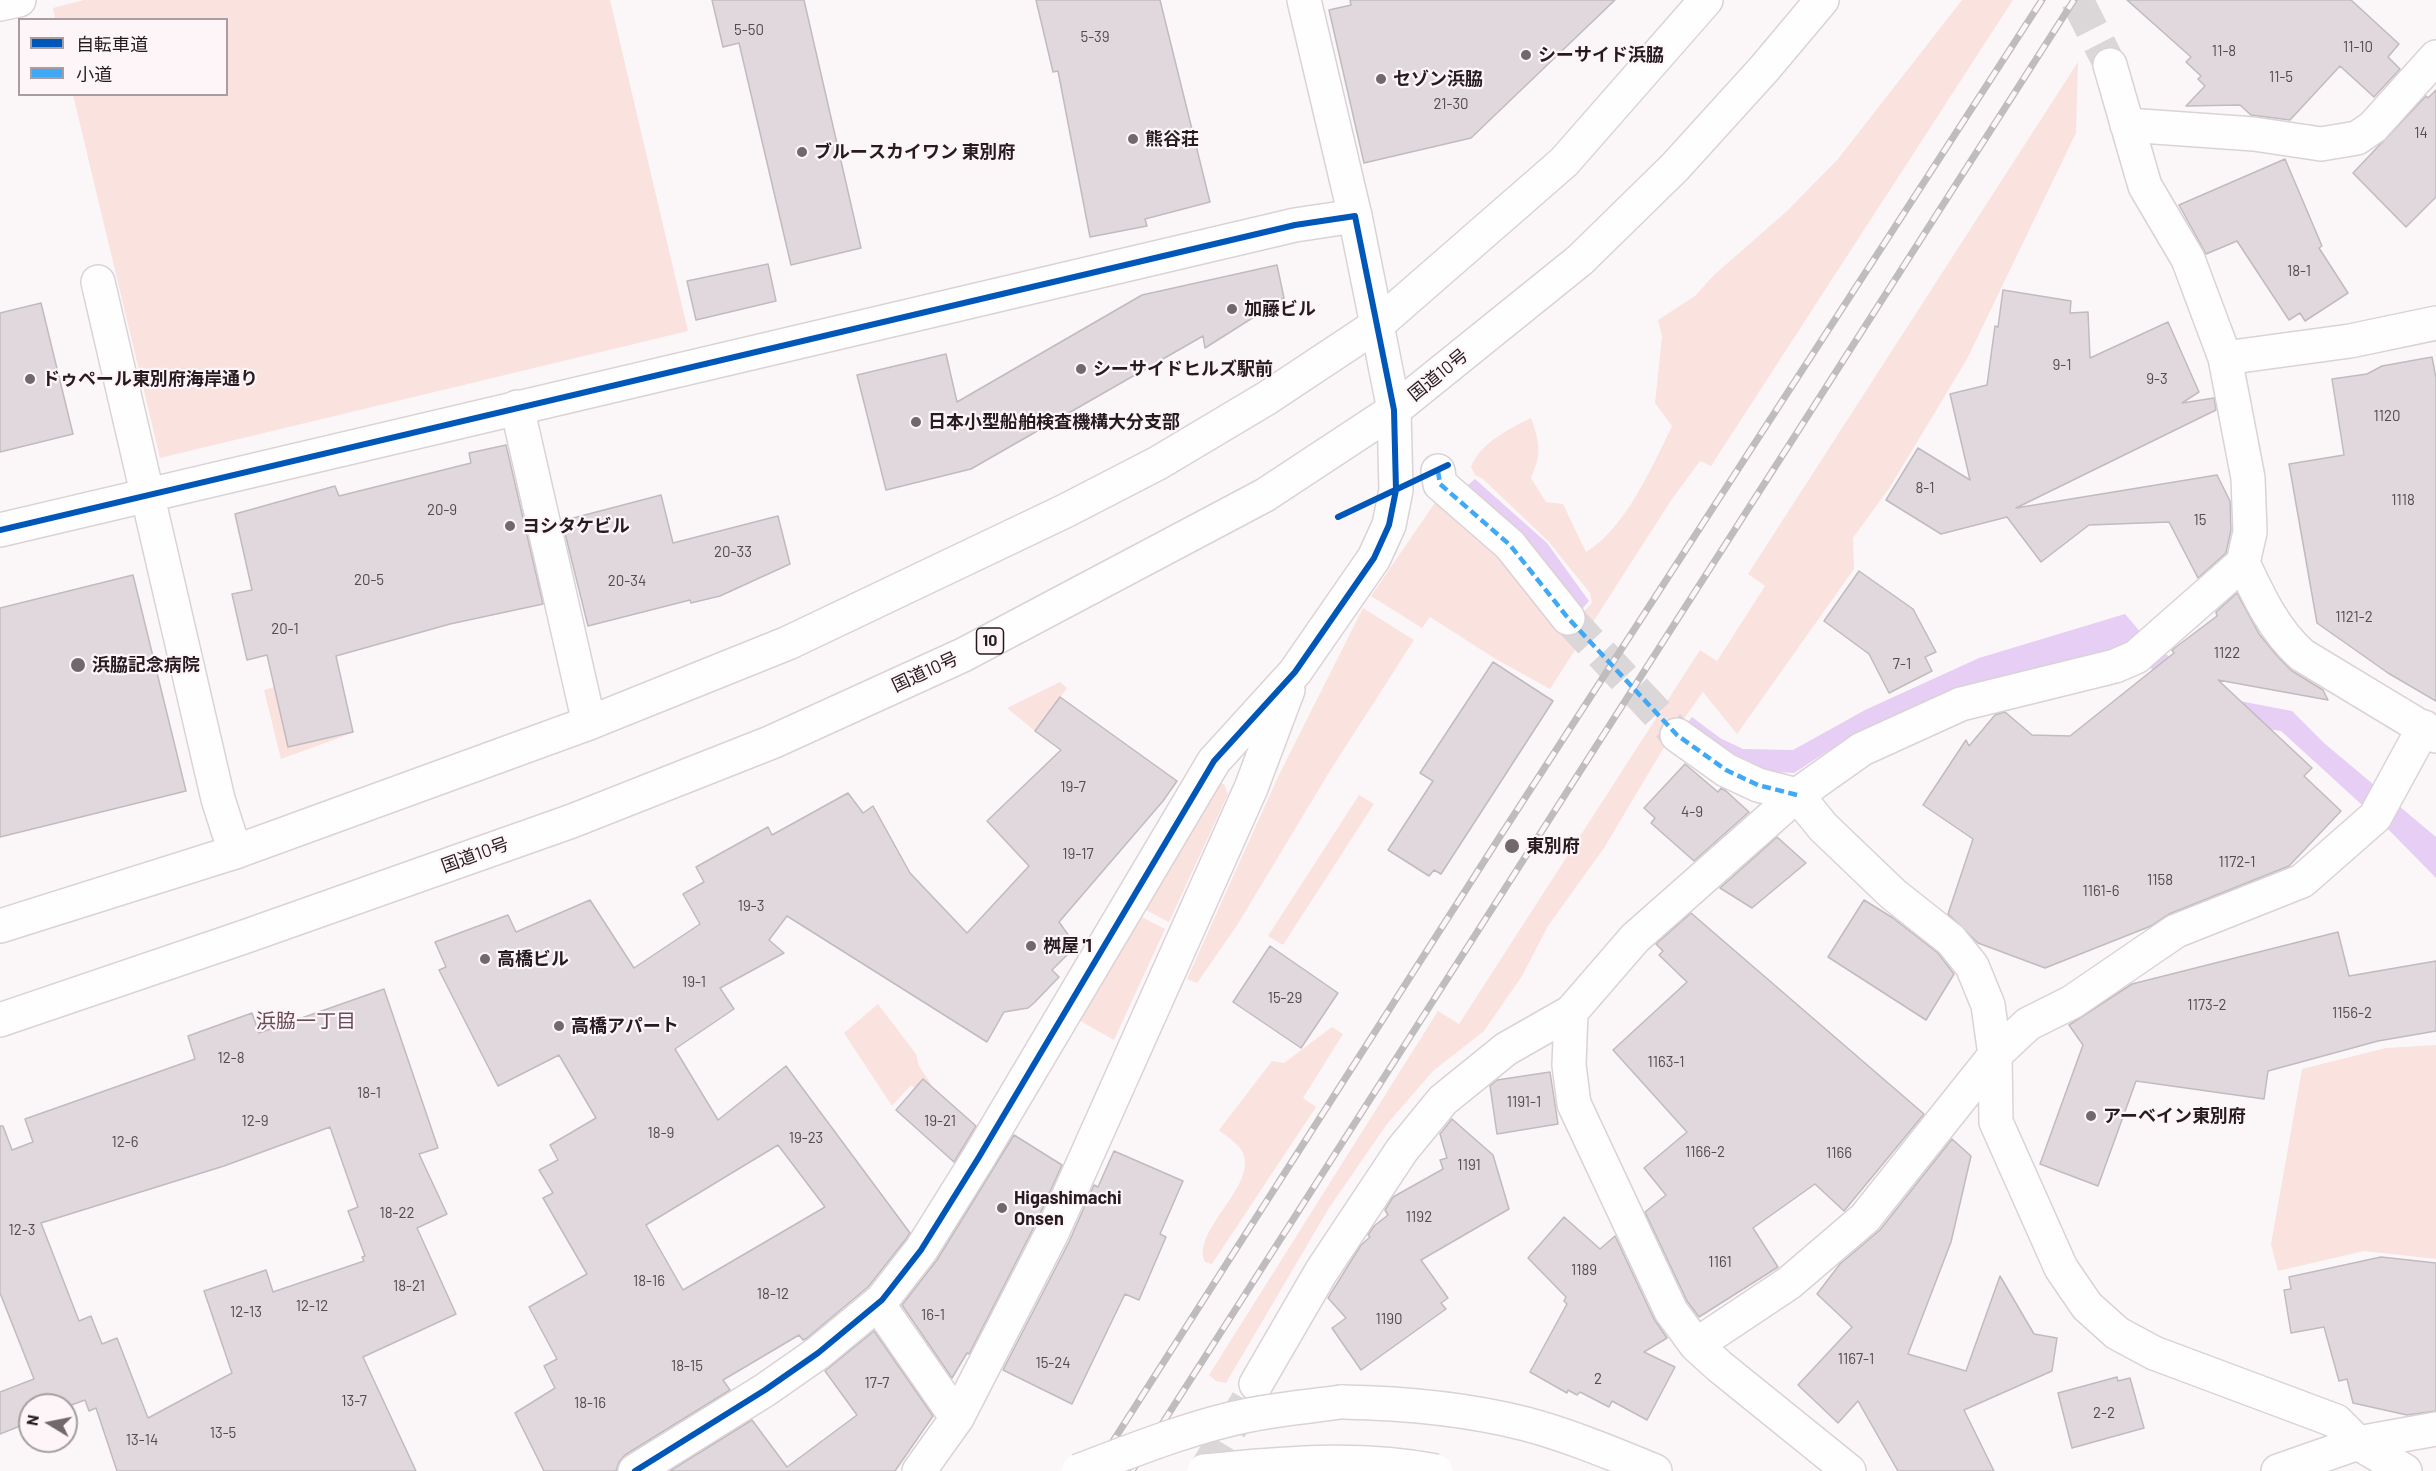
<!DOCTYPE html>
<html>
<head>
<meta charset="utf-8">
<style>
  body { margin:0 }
  #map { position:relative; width:2436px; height:1471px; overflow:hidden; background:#fbf7f9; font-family:Barlow,"Noto Sans JP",sans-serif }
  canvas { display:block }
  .legend { position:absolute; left:18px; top:18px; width:210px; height:78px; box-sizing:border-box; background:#fdf5f8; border:2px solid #a79da2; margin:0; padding:8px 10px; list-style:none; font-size:18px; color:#271a20 }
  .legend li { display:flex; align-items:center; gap:12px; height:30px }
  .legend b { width:30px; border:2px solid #a79da2 }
  .north { position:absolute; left:18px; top:1393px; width:60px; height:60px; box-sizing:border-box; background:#fdf5f8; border:2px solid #a79da2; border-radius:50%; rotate:280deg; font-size:16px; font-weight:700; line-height:24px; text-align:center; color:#271a20 }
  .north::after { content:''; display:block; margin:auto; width:21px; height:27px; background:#71676c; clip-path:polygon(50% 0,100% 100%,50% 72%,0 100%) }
</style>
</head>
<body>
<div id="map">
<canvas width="2436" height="1471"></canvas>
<ul class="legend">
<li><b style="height:8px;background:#0057b8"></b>自転車道</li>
<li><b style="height:8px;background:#3fa9f5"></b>小道</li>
</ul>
<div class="north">N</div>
</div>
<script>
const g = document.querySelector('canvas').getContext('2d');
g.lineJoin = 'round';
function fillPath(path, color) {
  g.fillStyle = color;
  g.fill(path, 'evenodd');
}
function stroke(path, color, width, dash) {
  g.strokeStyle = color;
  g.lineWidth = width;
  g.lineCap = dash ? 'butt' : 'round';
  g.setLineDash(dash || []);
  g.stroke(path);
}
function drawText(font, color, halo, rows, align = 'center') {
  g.font = font + ' Barlow,"Noto Sans JP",sans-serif';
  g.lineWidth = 4.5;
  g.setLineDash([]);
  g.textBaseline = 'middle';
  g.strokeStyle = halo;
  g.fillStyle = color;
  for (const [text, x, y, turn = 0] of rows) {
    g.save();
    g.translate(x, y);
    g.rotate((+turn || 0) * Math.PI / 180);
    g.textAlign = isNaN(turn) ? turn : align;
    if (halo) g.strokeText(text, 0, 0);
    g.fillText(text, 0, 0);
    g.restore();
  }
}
fillPath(new Path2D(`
  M84 0H610L688 331 160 458 73 95 226 94V20L55 19 53 8Z
  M1962 0H2013L1711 466 1700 461 1672 499 1550 689 1494 658 1430 617 1422 628 1371 596 1434 504 1441 501 1577 619 1592 603 1590 593 1548 541 1483 479 1475 475 1471 467C1479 444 1510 428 1531 418 1540 444 1542 453 1531 478L1546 502 1563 504 1586 552C1625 529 1652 467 1672 426L1655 403 1662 337 1658 320 1695 296 1714 275 1787 211 1838 159Z
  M2078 62 2076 133 1967 359 1890 487 1853 538 1854 569 1737 734 1703 692 1666 744 1604 848 1548 926 1522 976 1484 1031 1433 1071 1387 1124 1329 1208 1226 1383 1216 1381 1209 1375 1438 1011 1459 1024 1700 650 1717 661 1765 586 1748 574Z
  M1363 608 1414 640 1328 774 1236 927 1197 983 1187 979 1277 779Z
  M1060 682 1067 688 1035 731 1007 708Z
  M274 687 288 747 355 732 281 759 264 690Z
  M1217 784H1224L1228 794 1169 922 1140 907Z
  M1359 795 1374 804 1283 945 1268 936Z
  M1136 914 1165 929 1114 1040 1075 1018Z
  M878 1004 916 1054 919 1066 931 1084 923 1095 911 1085 892 1106 844 1033Z
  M1332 1027 1343 1034 1303 1098 1316 1107 1212 1264 1205 1262C1191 1230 1257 1187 1243 1153 1239 1144 1226 1136 1219 1130L1272 1061 1284 1063Z
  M2436 1045V1259L2364 1251 2278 1271 2271 1244 2302 1069 2386 1048Z`), '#fae2df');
fillPath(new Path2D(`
  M1475 479 1547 543 1589 601 1576 616 1462 490Z
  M2125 614 2142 634 2195 678 2224 698 2292 711 2324 743 2436 837V878L2384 825 2281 731 2214 721 2148 666 1873 728 1828 751 1794 773 1760 771 1681 731 1692 717 1720 738 1743 749 1793 750 1865 710 1979 658Z`), '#e7cef4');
const building = new Path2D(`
  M712 0H804L861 248 791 265 739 43 723 47Z
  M1036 0H1160L1210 202 1145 219 1147 226 1090 237 1058 71 1053 72Z
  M1350 0H1615L1471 138 1364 163 1329 10 1351 5Z
  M2127 0H2351L2399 44 2388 57 2400 69 2374 97 2340 66 2290 120 2251 115 2240 105 2186 106 2205 86 2198 79 2201 76 2186 62 2191 57Z
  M2436 90V197L2406 227 2353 173 2426 96 2428 98Z
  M2285 159 2322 246 2319 248 2348 293 2305 321 2300 313 2289 320 2237 241 2206 254 2179 205Z
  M768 264 776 301 696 320 687 281Z
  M1277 265 1284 298 1205 348 1203 336 971 469 886 490 857 375 946 354 957 402 1142 295Z
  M2003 290 2071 301 2070 313 2088 312 2090 358 2168 322 2199 392 2182 403 2214 398 2216 410 2016 508 2217 475 2230 501 2231 530 2226 553 2198 578 2169 522 2089 525 2041 562 2007 517 1941 534 1886 500 1918 448 1970 480 1950 394 1987 385 1995 326 1998 327Z
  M41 303 73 434 0 452V313Z
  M2432 357 2436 378V701L2388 673 2317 623 2289 464 2344 455 2332 379 2367 374 2382 366Z
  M506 445 543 604 450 624 336 656 353 732 288 747 267 655 247 660 232 594 252 590 235 514 335 486 339 496 471 463 469 453Z
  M661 495 673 543 778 516 790 564 720 596 691 603 690 600 588 626 562 521Z
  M1859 571 1913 609 1936 652 1925 657 1932 671 1889 693 1869 654 1824 621Z
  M133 575 186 791 0 837V608Z
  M2237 593 2259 634 2278 657 2292 671 2323 690 2328 700 2218 680 2312 768 2304 776 2341 811 2289 866 2169 914 2151 926 2045 968 1978 943 1948 914 1973 839 1923 805 1966 740 1969 746 1995 715 2005 712 2032 735 2070 736 2174 653 2172 650 2217 616 2216 612Z
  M1493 662 1553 701 1441 874 1434 870 1429 876 1388 850 1433 781 1420 773Z
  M1060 697 1177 781 1163 801 1059 922 1074 943 1068 949 1071 951 1052 970 1059 977 1034 1003 1028 1008 1004 1012 987 1042 787 916 769 940 784 953 720 988 734 1009 675 1049 718 1120 786 1066 910 1233 906 1239 868 1287 807 1338 803 1340 799 1335 723 1380 730 1390 625 1455 619 1462 616 1471H544L515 1413 555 1388 544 1366 557 1359 529 1307 587 1274 543 1198 553 1193 539 1170 558 1160 550 1145 596 1118 559 1055 498 1086 439 970 446 967 435 942 508 915 516 932 590 900 634 968 700 924 683 894 704 882 696 867 768 827 772 835 848 793 863 813 873 806 910 873 967 933 1029 866 987 821 1061 750 1035 731ZM778 1145 825 1207 683 1290 646 1225Z
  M1685 764 1718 792 1721 788 1726 791 1749 812 1694 861 1651 823 1655 818 1644 808Z
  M1777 837 1806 863 1752 908 1720 888Z
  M1864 900 1893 918 1938 953 1954 974 1926 1020 1828 957Z
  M1691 913 1924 1114 1844 1211 1815 1184 1753 1228 1778 1267 1699 1317 1687 1301 1645 1212 1666 1195 1644 1168 1687 1132 1613 1050 1687 982 1659 955 1663 951 1656 944Z
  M2338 932 2349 976 2436 961V1031L2378 1041 2268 1071 2264 1099 2136 1081 2098 1186 2040 1164 2083 1045 2069 1025 2132 984Z
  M1270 946 1338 993 1301 1048 1233 1002Z
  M384 989 438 1148 419 1154 447 1214 417 1228 456 1314 363 1357 416 1471H117L96 1408 89 1411 85 1400 66 1407V1405H30V1422L0 1434V1392L34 1379 0 1293V1126H3L12 1150 33 1142 25 1119 195 1059 188 1036 252 1013 259 1033ZM330 1127 358 1207 348 1211 365 1256 362 1257 364 1261 273 1292 266 1270 204 1291 232 1373 148 1418 117 1338 102 1344 91 1316 79 1321 41 1223 224 1166Z
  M1550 1072 1558 1124 1497 1134 1490 1086 1497 1080Z
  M923 1079 976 1126 954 1162 896 1110Z
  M1452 1119 1493 1155 1509 1209 1421 1260 1448 1298 1441 1303 1446 1309 1361 1370 1332 1328 1346 1318 1328 1298 1361 1245 1370 1237 1368 1235 1374 1226 1388 1215 1385 1210 1393 1197 1443 1169 1440 1160 1447 1158 1440 1134Z
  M1014 1135 1062 1165 1035 1225 969 1354 967 1353 952 1378 902 1305 937 1260Z
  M1952 1139 1971 1156 1951 1242 1908 1354 1966 1371 2000 1276 2034 1334 2057 1338 2052 1371 1964 1410 1994 1471H1898L1858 1401 1838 1423 1798 1385 1852 1327 1817 1294 1840 1264 1880 1230Z
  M1114 1151 1183 1181 1160 1234 1166 1237 1139 1300 1125 1294 1072 1404 1003 1370 1069 1242 1094 1185 1098 1187Z
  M1564 1217 1600 1249 1615 1236 1654 1319 1667 1338 1644 1352 1675 1367 1647 1420 1612 1401 1609 1407 1580 1392 1577 1395 1568 1390 1567 1393 1530 1372 1567 1304 1564 1301 1566 1297 1528 1258Z
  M2381 1257 2436 1263V1411L2407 1415 2353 1403 2347 1379 2339 1381 2324 1327 2291 1333 2284 1290 2291 1289 2289 1277Z
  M874 1331 933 1416 895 1471H670L752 1420 787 1467 857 1415 825 1371Z
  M2117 1377 2118 1381 2130 1378 2144 1428 2072 1448 2058 1393Z`);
fillPath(building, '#e0d8dd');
stroke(building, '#c1babf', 1.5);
stroke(new Path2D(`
  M1568 618 1677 735`), '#dbd6d8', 33, [33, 16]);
stroke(new Path2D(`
  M2077 0 2110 65
  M1205 1471 1248 1399`), '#dbd6d8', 33, [33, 16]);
const pedestrian = new Path2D(`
  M1438 471 1440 484 1510 545 1568 618
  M1677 735 1726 770 1758 785 1797 795`);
const minor = new Path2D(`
  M1304 0 1355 216
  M0 4 19 0
  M2110 65 2145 186 2188 259 2225 358 2350 341 2436 323
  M2127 125 2254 134 2321 144 2357 138 2373 127 2436 57
  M98 282 218 799 235 852
  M517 407 589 723
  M2243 563C2259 597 2274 630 2302 655L2436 736
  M1797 795 1823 827 1893 894 1951 940 1972 966 1988 1005 1995 1055 1996 1122 2061 1268 2087 1306 2117 1333 2154 1353 2336 1421 2358 1443 2405 1471
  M878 1304 957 1418
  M1696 1345 1789 1283 1865 1218 1995 1055 2028 1024 2072 1002 2176 931 2302 881 2375 817 2424 727
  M1256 1384 1321 1272 1402 1150 1443 1100 1506 1049 1571 1012
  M635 1471 765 1390 818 1353 882 1300 921 1250 979 1157 1214 761 1295 672 1374 558 1389 525 1396 490 1394 410 1377 325
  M919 1471 957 1418 1052 1233 1251 788 1288 690
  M1849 1471 1719 1366 1696 1345 1671 1311 1574 1104 1569 1065 1571 1012 1635 938 1797 795 1862 749 1961 704 2115 666 2136 657 2243 563 2250 532 2248 478 2225 358
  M2278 1471 2358 1443 2436 1429`);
const tertiary = new Path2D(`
  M0 530 1295 225 1355 216 1377 325`);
const primary = new Path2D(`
  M1341 1402C1402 1403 1467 1409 1526 1424 1571 1436 1613 1454 1655 1471`);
const trunk = new Path2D(`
  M0 926 235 852 589 723 788 643 1065 511 1158 463 1267 398 1377 325 1564 162 1706 0
  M0 1020 241 938 572 821 772 742 963 655 1265 495 1394 410 1580 260 1675 167 1764 69 1822 0`);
stroke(pedestrian, '#dbd2d6', 36);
stroke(minor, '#dbd2d6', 36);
stroke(tertiary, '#dbd2d6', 36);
stroke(primary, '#dbd2d6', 36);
stroke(trunk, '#dbd2d6', 36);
stroke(pedestrian, '#fefefe', 33);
stroke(minor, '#fefefe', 33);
stroke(tertiary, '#fefefe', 33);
stroke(primary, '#fefefe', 33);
stroke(trunk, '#fefefe', 33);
const rail = new Path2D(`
  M1094 1471 1499 838 2042 0
  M1132 1471 2074 0`);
stroke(rail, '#bebcbd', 7);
stroke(rail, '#fdf5f8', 4.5, [14]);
const primaryBridge = new Path2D(`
  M1078 1471C1134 1450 1190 1427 1249 1415 1279 1409 1310 1406 1341 1402
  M1204 1471C1280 1463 1360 1456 1436 1471`);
stroke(primaryBridge, '#dbd2d6', 36, []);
stroke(primaryBridge, '#fefefe', 33);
stroke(new Path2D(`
  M1438 471 1440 484 1510 545 1568 618 1677 735 1726 770 1758 785 1797 795`), '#3fa9f5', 4.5, [9, 4.5]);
stroke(new Path2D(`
  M1338 517 1448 465
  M0 530 1295 225 1355 216 1394 410 1396 490 1389 525 1374 558 1295 672 1214 761 979 1157 921 1250 882 1300 818 1353 765 1390 635 1471`), '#0057b8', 6);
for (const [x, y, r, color] of [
  [1526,55,6,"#71676c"],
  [1381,79,6,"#71676c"],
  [1133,139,6,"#71676c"],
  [802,152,6,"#71676c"],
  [1232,309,6,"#71676c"],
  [1081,369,6,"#71676c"],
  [30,379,6,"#71676c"],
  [916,422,6,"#71676c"],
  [510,526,6,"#71676c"],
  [78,665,8,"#71676c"],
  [1512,846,8,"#71676c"],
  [1031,946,6,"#71676c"],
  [485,959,6,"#71676c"],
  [559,1026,6,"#71676c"],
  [2091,1116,6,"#71676c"],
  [1002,1208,6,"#71676c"]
]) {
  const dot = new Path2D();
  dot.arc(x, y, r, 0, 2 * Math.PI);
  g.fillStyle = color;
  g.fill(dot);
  stroke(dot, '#fdf5f8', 2);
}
drawText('15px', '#554a4f', null, [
  ["5-50",749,30],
  ["5-39",1095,37],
  ["11-10",2358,47],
  ["11-8",2224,51],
  ["11-5",2281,77],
  ["21-30",1451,104],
  ["14",2421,133],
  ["18-1",2299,271],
  ["9-1",2062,365],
  ["9-3",2157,379],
  ["1120",2387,416],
  ["8-1",1925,488],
  ["1118",2403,500],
  ["20-9",442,510],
  ["15",2200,520],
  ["20-33",733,552],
  ["20-5",369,580],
  ["20-34",627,581],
  ["1121-2",2354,617],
  ["20-1",285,629],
  ["1122",2227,653],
  ["7-1",1902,664],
  ["19-7",1073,787],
  ["4-9",1692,812],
  ["19-17",1078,854],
  ["1172-1",2237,862],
  ["1158",2160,880],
  ["1161-6",2101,891],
  ["19-3",751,906],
  ["19-1",694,982],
  ["15-29",1285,998],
  ["1173-2",2207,1005],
  ["1156-2",2352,1013],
  ["12-8",231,1058],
  ["1163-1",1666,1062],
  ["18-1",369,1093],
  ["1191-1",1524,1102],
  ["12-9",255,1121],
  ["19-21",940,1121],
  ["18-9",661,1133],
  ["19-23",806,1138],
  ["12-6",125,1142],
  ["1166-2",1705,1152],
  ["1166",1839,1153],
  ["1191",1469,1165],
  ["18-22",397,1213],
  ["1192",1419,1217],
  ["12-3",22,1230],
  ["1161",1720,1262],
  ["1189",1584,1270],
  ["18-16",649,1281],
  ["18-21",409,1286],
  ["18-12",773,1294],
  ["12-12",312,1306],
  ["12-13",246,1312],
  ["16-1",933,1315],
  ["1190",1389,1319],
  ["1167-1",1856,1359],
  ["15-24",1053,1363],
  ["18-15",687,1366],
  ["2",1598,1379],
  ["17-7",877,1383],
  ["13-7",354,1401],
  ["18-16",590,1403],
  ["2-2",2104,1413],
  ["13-5",223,1433],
  ["13-14",142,1440]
]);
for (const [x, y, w] of [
  [990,641,27]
]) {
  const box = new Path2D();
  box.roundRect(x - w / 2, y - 13, w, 26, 4.5);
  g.fillStyle = '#fdf5f8';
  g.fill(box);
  stroke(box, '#271a20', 1.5);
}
drawText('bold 16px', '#271a20', null, [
  ["10",990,641]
]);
drawText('bold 18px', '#271a20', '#fdf5f8', [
  ["シーサイド浜脇",1538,55],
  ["セゾン浜脇",1393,79],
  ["熊谷荘",1145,139],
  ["ブルースカイワン 東別府",814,152],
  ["加藤ビル",1244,309],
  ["シーサイドヒルズ駅前",1093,369],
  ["ドゥペール東別府海岸通り",42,379],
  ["日本小型船舶検査機構大分支部",928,422],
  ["ヨシタケビル",522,526],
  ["浜脇記念病院",92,665],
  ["東別府",1526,846],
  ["桝屋 '1",1043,946],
  ["高橋ビル",497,959],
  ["高橋アパート",571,1026],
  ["アーベイン東別府",2103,1116],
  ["Higashimachi",1014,1198],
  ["Onsen",1014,1219]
], 'left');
drawText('18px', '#271a20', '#fdf5f8', [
  ["国道10号",1438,375,-39],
  ["国道10号",925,672,-25],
  ["国道10号",475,855,-20]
]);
drawText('20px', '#694b58', '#fdf5f8', [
  ["浜脇一丁目",306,1021]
]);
</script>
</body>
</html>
